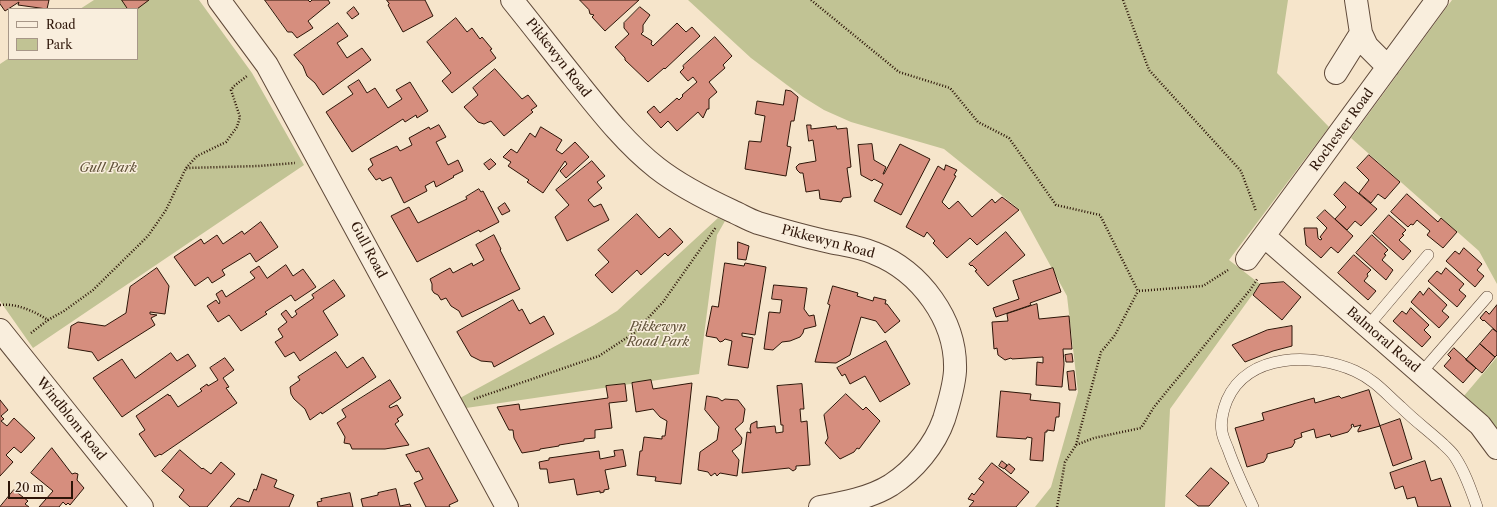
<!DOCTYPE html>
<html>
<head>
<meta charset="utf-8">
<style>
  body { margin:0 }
  #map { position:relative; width:1497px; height:507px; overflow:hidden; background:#f6e5cb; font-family:"Libre Caslon Text",serif }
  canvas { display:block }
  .legend { position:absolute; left:8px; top:8px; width:130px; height:52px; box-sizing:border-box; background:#f9eedd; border:1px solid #a79788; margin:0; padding:5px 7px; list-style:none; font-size:12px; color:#2d1508 }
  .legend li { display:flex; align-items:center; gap:8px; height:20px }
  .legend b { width:20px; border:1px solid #a79788 }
  .scale { position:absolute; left:8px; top:481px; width:65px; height:18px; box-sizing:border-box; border:2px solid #2d1508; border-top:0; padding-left:5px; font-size:12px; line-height:14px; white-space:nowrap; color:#2d1508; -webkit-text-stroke:3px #f9eedd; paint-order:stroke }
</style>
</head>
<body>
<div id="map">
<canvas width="1497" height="507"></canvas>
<ul class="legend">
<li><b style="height:5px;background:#f9eedd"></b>Road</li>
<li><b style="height:11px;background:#c1c394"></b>Park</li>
</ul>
<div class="scale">20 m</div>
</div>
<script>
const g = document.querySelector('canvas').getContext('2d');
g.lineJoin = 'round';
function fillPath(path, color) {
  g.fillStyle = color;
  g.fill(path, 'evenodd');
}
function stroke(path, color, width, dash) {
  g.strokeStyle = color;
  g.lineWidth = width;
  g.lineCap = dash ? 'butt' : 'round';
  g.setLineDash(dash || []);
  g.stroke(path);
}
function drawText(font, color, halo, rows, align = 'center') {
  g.font = font + ' "Libre Caslon Text",serif';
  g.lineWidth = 3;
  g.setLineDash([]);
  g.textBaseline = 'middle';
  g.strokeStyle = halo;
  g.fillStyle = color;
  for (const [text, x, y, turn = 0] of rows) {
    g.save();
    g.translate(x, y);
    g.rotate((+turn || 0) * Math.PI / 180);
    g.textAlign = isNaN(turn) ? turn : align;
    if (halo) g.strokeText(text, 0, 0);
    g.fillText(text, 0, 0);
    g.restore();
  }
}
fillPath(new Path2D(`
  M94 0H199L252 73 304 165 33 348 0 301V64L9 58V59H137V9H80Z
  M688 0H1288L1277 73 1329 127 1229 260 1260 284 1170 409 1165 507H1035L1051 487 1078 392 1067 296 1020 210 944 149 851 122 824 110 803 97 751 58Z
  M1452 0H1497V284L1479 251 1351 138Z
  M718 218 725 221 717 235 699 374 466 408 460 398 594 325 617 311Z
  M1497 357V430L1463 397Z`), '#c1c394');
const building = new Path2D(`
  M0 0H49L47 9 18 5 19 2 5 11 0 4Z
  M122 0H149L137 9H128Z
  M265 0H308L310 2 312 0H328L330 3 308 21 313 28 297 38 292 32H288Z
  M387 0H425L433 16 403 32 388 5 389 4Z
  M580 0H639L605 31 592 17 594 15 590 14 589 10Z
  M354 7 359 14 352 19 347 13Z
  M640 7 650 15 643 25V32L641 34 652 41 651 44 653 46 677 23 686 32 692 27 700 36 665 69 664 68 648 82 625 60V58L615 47 629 34 624 28V23Z
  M456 18 467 32 472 28 480 39 482 37 492 49 490 50 496 58 452 93 442 81 451 73 427 42Z
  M338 23 348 36 337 43 347 58 362 48 371 60 323 95 315 83 307 76 303 66 294 55Z
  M715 37 732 56 723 65 725 68 709 82 717 92 709 99V109H707L703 118 698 112 677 131 668 121 661 128 647 112 654 106 660 113 677 98 679 100 683 96 682 95 697 82 693 77 688 81 680 72 684 68 683 66Z
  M495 69 522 99 528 95 537 106 531 110 533 112 504 136 491 121 484 124 478 122 464 107 478 95 473 88Z
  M359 80 367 93 375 88 388 108 402 99 396 90 410 82 428 111 417 118 416 115 405 122 403 119 352 152 326 112 353 94 348 87Z
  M786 90 791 91 798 97 794 121H791L787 146 791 147 786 176 745 169 749 141 761 142 765 116 755 114 757 101 783 105Z
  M439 125 446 137 436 142 448 165 458 160 463 171 453 176 454 177 436 187 434 181 425 186 427 191 404 203 391 177 382 181 380 178 376 180 368 169 373 165 370 159 397 146 400 151 412 145 409 138 429 127 430 129Z
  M807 125H811V129L836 126 837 129 847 128 851 167 847 168 851 197 843 198 841 202 820 199 819 190 806 192 803 173H800L797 170 796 167 799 164 816 161 813 140 809 141Z
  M541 127 562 140 556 150 562 154 575 142 589 157 566 178 560 171 567 164 565 161 543 193 527 182 529 180 508 166 511 162 503 157 511 149 517 153 530 133 535 137Z
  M872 144 874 160 886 167 883 174H884L900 144 930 159 901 215 874 201 883 184 874 179 872 181 861 175 858 145Z
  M1369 155 1400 182 1385 199 1378 194 1371 203 1359 193 1369 180 1357 168Z
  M491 159 496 164 489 170 484 164Z
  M592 161 605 176 597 182 602 188 588 200 594 207 601 204 609 220 567 241 555 217 569 205 556 190Z
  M946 165 957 170 954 175 956 176 942 202 949 209 958 201 972 217 992 199 995 203 1002 197 1019 210 977 245 970 238 947 258 933 243 935 241 927 232 924 237 906 227 938 166 944 170Z
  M1345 182 1377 209 1361 226 1355 221 1347 230 1335 219 1346 207 1334 195Z
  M479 189 481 192 483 191 499 222 480 232 479 230 417 262 391 216 409 207 418 223 467 199 466 197Z
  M1407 194 1438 222 1441 218 1457 232 1443 248 1427 235 1430 231 1417 220 1413 225 1411 224 1408 227 1391 212Z
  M505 203 510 211 502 215 498 208Z
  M1325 210 1353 236 1338 253 1331 247 1321 258 1306 245 1304 228H1317L1318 238 1320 240 1322 239 1320 237 1327 228 1317 218Z
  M637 214 659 238 670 228 683 242 668 256 665 253 641 275 637 270 612 293 595 275 609 262 598 250Z
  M1389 215 1406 230 1402 234 1404 235 1399 240 1411 251 1403 260 1373 233Z
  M261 222 278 247 256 262 250 253 222 270 225 275 212 283 208 277 195 286 174 257 201 239 204 244 217 235 223 244 242 231 244 234Z
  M1006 232 1025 255 988 286 975 271 977 270 972 265 971 266 969 264Z
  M494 235 501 249 500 250 520 289 462 317 459 311 451 306 446 298 441 300 438 295 434 293 432 290V284L430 279 450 268 453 273 472 263 473 266 484 260 476 245Z
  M1372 235 1388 250 1384 254 1386 255 1382 260 1393 270 1386 280 1356 253Z
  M738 242 749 246 746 260 738 259Z
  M1464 248 1482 264 1477 270 1484 276 1475 287 1446 261 1455 251 1459 254Z
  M1354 255 1371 270 1367 274 1368 276 1364 281 1376 291 1368 300 1338 273Z
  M725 263 744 266 745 263 766 267 755 335 742 333V336L753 338 748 368 728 365 732 341 725 339 723 341 720 342 718 340 717 338 706 336 712 306 718 307Z
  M286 265 293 276 303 269 316 287 295 301 291 295 265 312 267 314 241 331 229 315 218 322 207 306 216 300 219 304 220 302 216 294 222 290 226 297 255 278 250 272 259 266 267 278Z
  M157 268 169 286 165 314 150 312V314L157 315 151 318 155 325 98 361 92 352 68 348 71 326 78 322 105 326 126 313 130 287Z
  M1053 268 1061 292 1030 303 1031 305 996 317 993 308 1019 299 1013 281Z
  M1446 268 1464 284 1459 290 1466 296 1457 307 1428 281 1437 271 1441 274Z
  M334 280 345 296 323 311 338 335 300 361 294 352 285 357 275 342 283 337 278 329 287 322 281 314 286 310 292 318 297 314 295 311 314 298 312 295Z
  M1284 282 1301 297 1282 320 1253 295 1260 284Z
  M774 285 807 288 804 309 809 316 814 315 816 326 804 329 803 333 800 337 790 341 782 342 773 350 764 349 769 312 780 313 782 300 772 299Z
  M833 286 858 293 857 296 873 301 874 297 886 300 885 304H887L900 321 885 333 876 321 861 317 850 355 836 363 815 362 830 305 828 304Z
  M1429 288 1447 305 1442 311 1449 317 1439 328 1411 302 1420 291 1423 295Z
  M513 300 519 311 522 309 530 324 544 316 554 334 494 367 492 362 481 361 471 356 457 332Z
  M1037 304 1039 319 1069 316 1072 349H1063L1064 364 1062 387 1036 385 1037 362 1043 363V357L1012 359 1011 358 1005 360 998 355 997 348 994 349 992 322 1008 321 1007 314Z
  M1497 305V332L1484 320 1483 321 1480 318 1486 311 1489 314Z
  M1411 308 1429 325 1424 330 1431 337 1422 347 1393 321 1402 311 1406 314Z
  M1292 326V346L1273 351 1245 362 1232 345 1267 330Z
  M1493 329 1497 332V355L1495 357 1480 344Z
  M886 341 910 384 880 402 865 376 850 384 845 374 842 376 837 368Z
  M1480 344 1495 357 1482 373 1466 360Z
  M1454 348 1476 368 1463 383 1444 366 1451 358 1448 355Z
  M336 352 347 368 363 357 376 377 322 414 321 412 310 420 305 409 294 399 291 394 290 387 300 380 298 377Z
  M171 353 177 361 188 354 196 366 122 417 93 378 122 359 135 378Z
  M1072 354 1073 362H1066L1065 355Z
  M225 358 234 370 223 378 229 387 226 388 237 403 161 455 160 454 155 457 139 434 145 430 136 416 168 394 169 396 170 395 178 407 202 391 200 389 207 384 208 386 218 380 210 368Z
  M1074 371 1076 390H1069L1067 372Z
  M390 380 401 398 389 406 390 408 397 405 403 415 397 419 399 421 395 424 409 445 385 449H352L350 444 344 443 345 437 337 423 346 417 342 410Z
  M651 380 653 389 692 383 681 484 655 481 656 477 637 475 640 451H642L644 437 662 439V436H665L667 421 660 417 653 409 636 412 632 383Z
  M625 384 627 401 609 403 612 428 595 430V438L584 439V441L559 445V446L540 449V450L522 453 514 438 513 430H509L497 407 519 404 520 410 608 398 606 386Z
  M802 384 804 409H800L801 422 807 421 810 465 796 466V469L793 471 789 468 742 473 747 432 751 433 750 429 751 424 757 421V428L775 426 776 433 783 432V425H781L777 386Z
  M1369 390 1380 426 1358 432V430L1361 425 1354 427 1353 424 1351 425 1352 427 1348 432 1331 437 1330 434 1316 438 1314 429 1301 433 1302 437 1294 440 1295 442 1292 447 1267 454V457L1264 462 1247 467 1235 428 1264 420 1262 413 1314 398 1315 403 1339 396 1341 398Z
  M1001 391 1031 394 1030 400 1060 403 1059 417H1056L1054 431 1047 430V432H1045L1043 461 1030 460 1032 438 1027 437 1026 439 997 437Z
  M846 394 863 410 866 407 880 421 859 449 857 448 854 452 840 459 825 443 828 438 824 415Z
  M707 396 718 398 722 401 725 399 738 400 745 409 743 422 735 429 742 438 741 444 732 451 739 460 737 476 720 473 717 476 715 473 711 476 708 472 698 470 700 452 717 440 719 427 705 410Z
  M0 400 8 410 1 416 4 419 1 421 7 426 14 418 35 438 21 453 14 447 6 455 13 462 0 476Z
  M1400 419 1412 459 1393 466 1380 426Z
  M52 448 72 474 75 473 78 474 77 480 84 488 70 505 68 503 66 505 63 502 59 507H39L53 491 31 473Z
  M429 448 458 501 449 505 450 507H426L414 483 423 479 419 471 416 472 406 455Z
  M180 450 202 469 203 468 211 474 221 462 235 474 207 507H190L179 497 184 490 162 471Z
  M623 450 626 466 605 470 609 489 604 490V492L600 493V491L577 495 574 479 549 483 547 469H540L539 462 549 460V458L599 451 600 459 615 456 614 451Z
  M1002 461 1007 465 1004 469 999 466Z
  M1425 461 1431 481 1441 478 1451 507H1418L1415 497 1407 499 1403 486 1395 489 1390 473Z
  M992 463 1029 492 1016 507H969L974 501 968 499 972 493 974 495 984 482 979 479Z
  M1009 464 1015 469 1011 474 1005 469Z
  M1211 468 1229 483 1209 506H1198L1186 496Z
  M262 474 277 480 274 487 294 495 289 507H230L238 498 249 502 254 489 256 490Z
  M396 489 400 506 410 504 411 507H363L361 499 378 495V493Z
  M14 490 28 501 25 504 29 507H0Z
  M350 493 353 507H318L317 502 322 501 321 499Z`);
fillPath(building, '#d68e7e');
stroke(building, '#2d1508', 1);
const service = new Path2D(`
  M1368 326 1428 255
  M1421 373 1487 297
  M1253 507C1244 488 1235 469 1228 449 1226 444 1223 438 1222 432 1220 421 1223 410 1227 400 1248 352 1314 353 1355 371 1375 380 1386 394 1402 408 1415 421 1429 431 1443 444 1447 448 1452 452 1455 457 1465 472 1471 490 1477 507`);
const minor = new Path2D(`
  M219 0 267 65 507 507
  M512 0C533 26 553 52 574 78 599 109 625 143 657 168 680 186 706 199 732 211 741 215 749 220 758 223 782 230 806 237 830 242 844 245 860 247 874 253 920 271 957 320 955 371 954 387 949 403 944 419 935 445 914 470 891 485 870 498 843 503 820 507
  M1356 0 1361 33 1367 46 1388 67
  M1336 73 1361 33
  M1264 236 1480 425 1497 448
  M1247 259 1437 0
  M0 330 142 507`);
stroke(service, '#5f4939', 12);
stroke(minor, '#5f4939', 24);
stroke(new Path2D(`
  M811 0 899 72 950 88 978 122 1009 138 1056 205 1100 215 1138 291 1203 286 1228 270
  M1123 0 1149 70 1241 171 1256 211
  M186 168 197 156 226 142 237 127 240 117 231 90 234 86 247 76
  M0 305C16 303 34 311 48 320L64 311 93 290 148 236 166 210 186 168 258 166 295 163
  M31 333 48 320
  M474 399 599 356 634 333 663 302 716 227
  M1076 445 1101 352 1115 335 1138 291
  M1057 507 1065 462 1076 445 1094 438 1141 428 1154 407 1250 290 1258 278`), '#2d1508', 2.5, [1, 2]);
stroke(service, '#f9eedd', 11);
stroke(minor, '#f9eedd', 22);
drawText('13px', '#2d1508', '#f9eedd', [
  ["Pikkewyn Road",558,58,52],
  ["Rochester Road",1342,130,-54],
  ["Pikkewyn Road",828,242,15],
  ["Gull Road",368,250,62],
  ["Balmoral Road",1383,340,41],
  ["Windblom Road",71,419,51]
]);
drawText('italic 13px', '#615239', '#f9eedd', [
  ["Gull Park",108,168],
  ["Pikkewyn",658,327],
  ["Road Park",658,342]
]);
</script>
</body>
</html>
